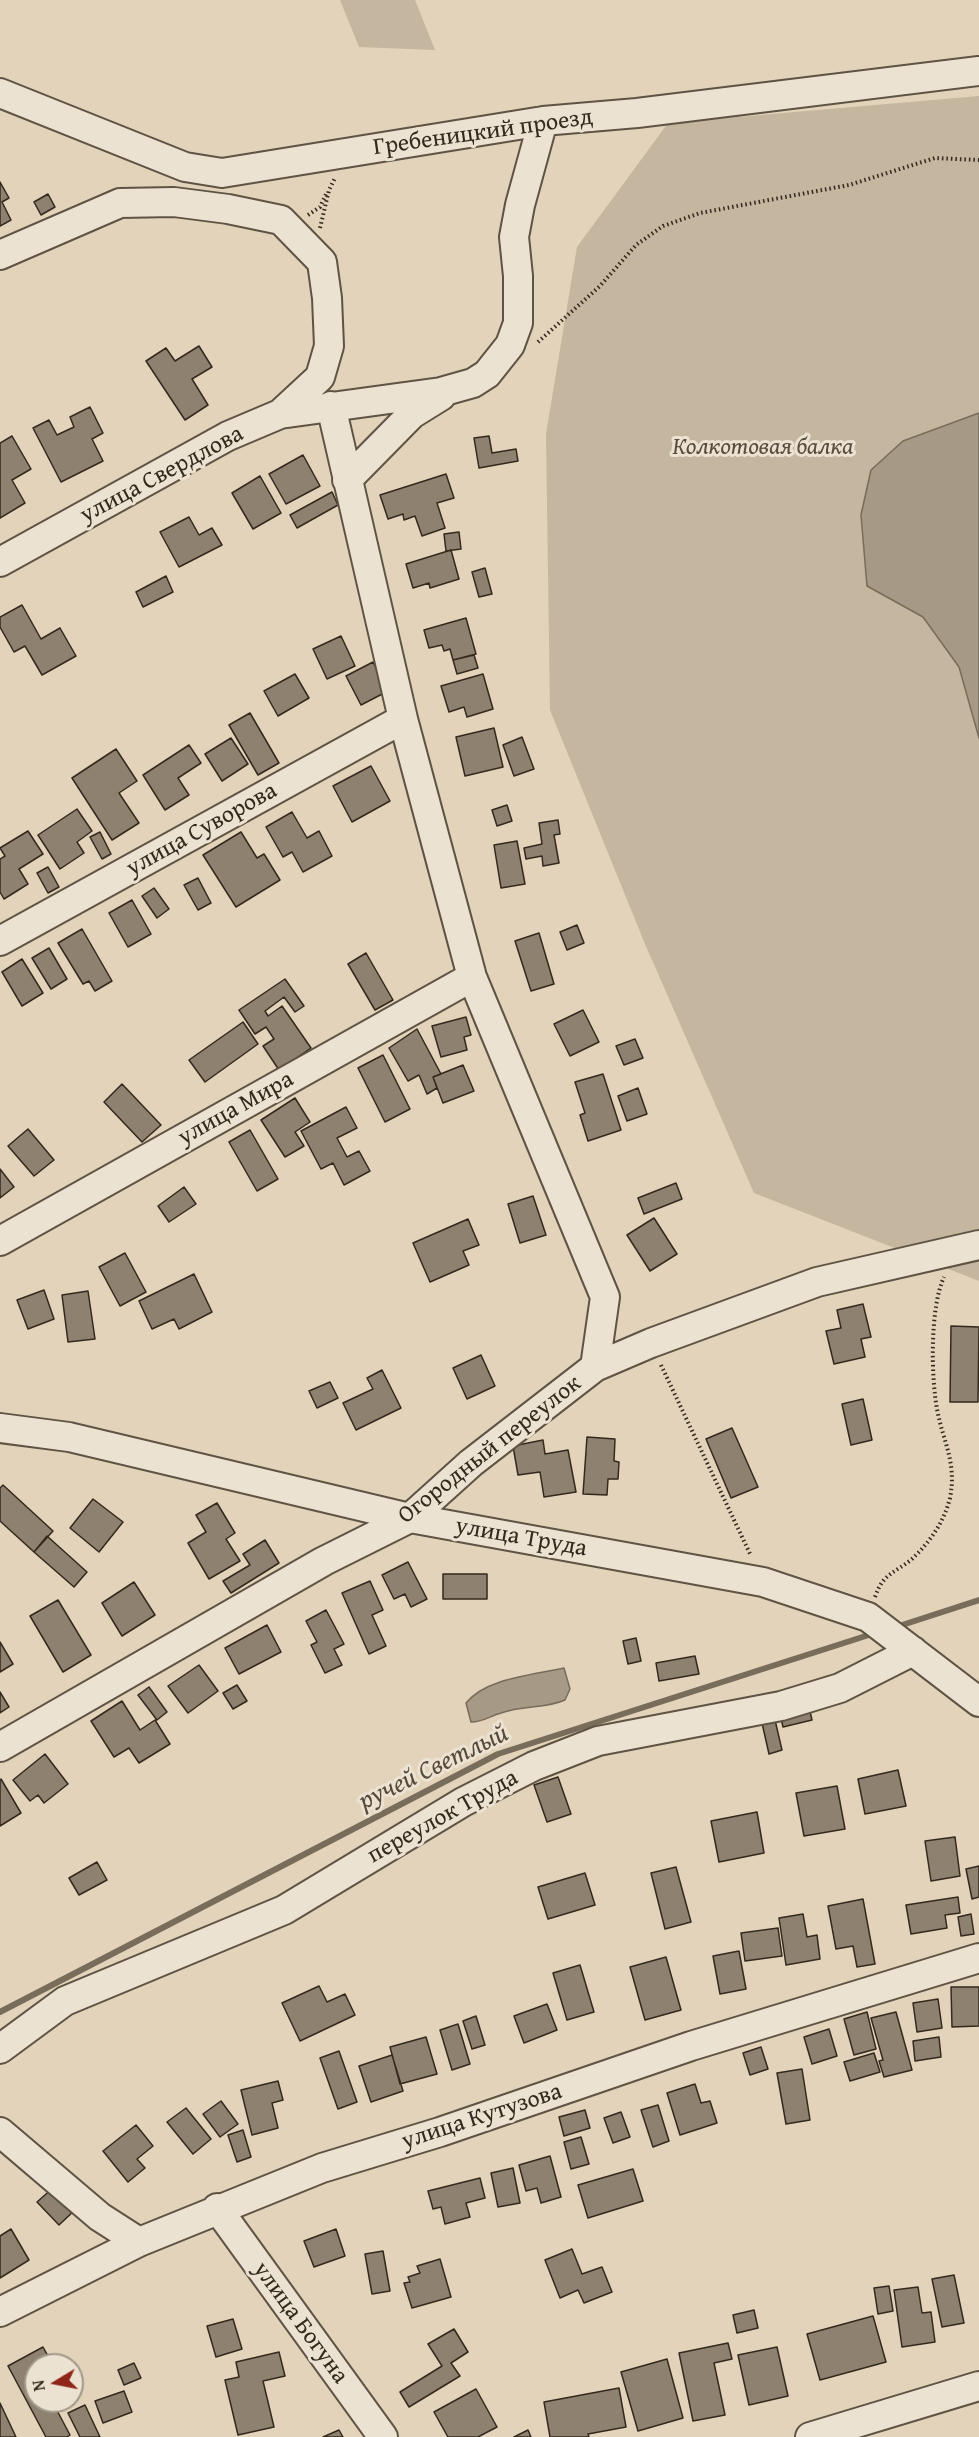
<!DOCTYPE html>
<html>
<head>
<meta charset="utf-8">
<style>
  body { margin:0 }
  #map { position:relative; width:979px; height:2437px; overflow:hidden; background:#e2d3ba; font-family:"Gentium Book Plus",serif }
  canvas { display:block }
  .north { position:absolute; left:24px; top:2353px; width:60px; height:60px; box-sizing:border-box; background:#ece2d2; border:2px solid #a2988a; border-radius:50%; rotate:260deg; font-size:16px; font-weight:700; line-height:24px; text-align:center; color:#33291d }
  .north::after { content:''; display:block; margin:auto; width:21px; height:27px; background:#8f2418; clip-path:polygon(50% 0,100% 100%,50% 72%,0 100%) }
</style>
</head>
<body>
<div id="map">
<canvas width="979" height="2437"></canvas>
<div class="north">N</div>
</div>
<script>
const g = document.querySelector('canvas').getContext('2d');
g.lineJoin = 'round';
function fillPath(path, color) {
  g.fillStyle = color;
  g.fill(path, 'evenodd');
}
function stroke(path, color, width, dash) {
  g.strokeStyle = color;
  g.lineWidth = width;
  g.lineCap = dash ? 'butt' : 'round';
  g.setLineDash(dash || []);
  g.stroke(path);
}
function drawText(font, color, halo, rows, align = 'center') {
  g.font = font + ' "Gentium Book Plus",serif';
  g.lineWidth = 6;
  g.setLineDash([]);
  g.textBaseline = 'middle';
  g.strokeStyle = halo;
  g.fillStyle = color;
  for (const [text, x, y, turn = 0] of rows) {
    g.save();
    g.translate(x, y);
    g.rotate((+turn || 0) * Math.PI / 180);
    g.textAlign = isNaN(turn) ? turn : align;
    if (halo) g.strokeText(text, 0, 0);
    g.fillText(text, 0, 0);
    g.restore();
  }
}
fillPath(new Path2D(`
  M340 0H415L435 50 359 47Z
  M979 96V1281L754 1193 645 944 550 710 546 434 577 247 668 123Z`), '#c4b69f');
const water = new Path2D(`
  M979 413V738L959 667 923 617 867 586 861 515 871 470 903 441Z
  M564 1668 570 1689 565 1700C545 1709 523 1705 501 1713 490 1716 483 1722 471 1722L466 1703C486 1678 533 1675 564 1668Z`);
fillPath(water, '#a69985');
stroke(water, '#786c5b', 1.5);
stroke(new Path2D(`
  M896 1627 979 1600
  M0 2012 498 1754 875 1633`), '#786c5b', 6);
const building = new Path2D(`
  M0 182 9 198 2 202 11 220 0 226Z
  M48 194 55 207 41 215 34 202Z
  M199 346 212 367 192 379 208 405 185 420 146 361 166 348 175 361Z
  M90 407 103 433 92 439 103 461 61 482 33 428 49 420 57 435 74 427 70 417Z
  M12 436 31 469 12 480 25 503 0 518V443Z
  M489 436 492 453 516 449 518 461 479 468 474 438Z
  M303 455 320 486 286 504 269 474Z
  M446 474 454 498 437 503 445 528 422 536 415 516 404 520 403 514 388 519 380 495Z
  M260 476 281 513 253 529 232 493Z
  M332 492 338 505 297 528 290 515Z
  M189 517 199 535 212 528 222 545 179 567 160 532Z
  M459 532 461 549 446 551 444 534Z
  M451 550 459 579 430 588 429 583 413 588 406 564Z
  M485 568 492 594 479 597 472 572Z
  M166 576 173 592 143 607 136 592Z
  M22 605 41 639 60 628 76 656 42 675 25 646 14 652 0 627V617Z
  M466 618 476 654 453 660 450 649 444 651 442 645 429 648 424 630Z
  M341 636 355 666 327 679 313 649Z
  M474 655 478 668 457 674 453 660Z
  M373 662 388 691 361 705 346 676Z
  M295 674 309 698 278 716 264 691Z
  M483 674 493 709 467 717 464 707 449 712 441 686Z
  M250 713 279 763 258 775 229 725Z
  M494 728 503 767 465 776 456 737Z
  M522 737 534 769 514 776 503 745Z
  M231 738 248 764 222 781 205 754Z
  M189 745 201 763 178 778 189 795 165 810 143 775Z
  M116 749 137 781 119 793 139 823 112 840 72 778Z
  M371 766 390 801 352 822 333 786Z
  M507 805 512 821 497 826 492 810Z
  M77 809 92 831 77 842 84 853 60 869 38 835Z
  M292 812 307 838 319 831 332 856 303 872 292 852 283 857 266 827Z
  M558 820 560 834 554 835 559 863 543 866 542 856 526 859 524 848 542 844 539 823Z
  M28 831 43 854 19 869 28 884 4 899 0 892V859L5 856 0 848Z
  M100 832 111 854 102 859 90 837Z
  M241 832 257 858 264 854 280 880 236 907 203 855Z
  M517 841 525 884 501 888 494 845Z
  M48 867 59 887 48 893 37 873Z
  M198 878 211 903 198 910 184 885Z
  M154 888 169 909 157 918 142 896Z
  M132 900 151 934 128 947 109 913Z
  M577 925 584 943 567 950 560 932Z
  M82 929 112 981 95 991 89 981 83 984 58 943Z
  M539 933 554 984 531 991 515 941Z
  M49 948 67 979 51 989 32 958Z
  M366 953 393 1000 375 1010 348 964Z
  M22 959 43 993 22 1006 2 972Z
  M285 979 304 1006 295 1012 284 997 265 1011 268 1016 282 1006 311 1048 279 1070 263 1046 274 1039 266 1027 255 1034 239 1010Z
  M583 1010 599 1042 570 1056 554 1024Z
  M466 1017 471 1035 464 1037 467 1050 441 1057 432 1026Z
  M243 1022 258 1044 205 1082 189 1060Z
  M417 1029 441 1074 433 1077 437 1088 427 1094 419 1075 408 1081 389 1048Z
  M635 1039 643 1058 624 1065 616 1046Z
  M383 1055 410 1109 385 1122 358 1068Z
  M463 1065 474 1091 443 1103 433 1077Z
  M603 1074 621 1130 588 1141 580 1115 585 1113 575 1082Z
  M122 1084 161 1125 142 1142 104 1102Z
  M638 1088 647 1114 627 1121 618 1096Z
  M295 1098 310 1122 295 1132 304 1146 285 1157 261 1120Z
  M346 1107 357 1128 337 1138 347 1157 359 1151 370 1171 344 1185 333 1163 321 1169 301 1131Z
  M28 1129 54 1160 34 1176 8 1146Z
  M250 1130 278 1179 257 1191 229 1142Z
  M0 1169 14 1187 0 1198Z
  M676 1183 682 1199 644 1214 638 1198Z
  M184 1187 196 1204 169 1222 158 1206Z
  M533 1196 546 1235 520 1243 508 1204Z
  M654 1218 677 1254 650 1271 627 1235Z
  M468 1219 479 1245 463 1251 469 1265 430 1282 413 1243Z
  M125 1253 146 1292 120 1306 99 1267Z
  M194 1274 212 1312 179 1329 174 1319 152 1329 139 1301Z
  M44 1290 54 1319 28 1329 17 1300Z
  M88 1291 95 1339 68 1342 62 1295Z
  M863 1304 871 1337 861 1339 865 1357 834 1364 826 1331 841 1328 837 1310Z
  M951 1326 979 1327 978 1402H950Z
  M481 1355 495 1386 467 1399 453 1368Z
  M382 1370 401 1408 356 1430 343 1403 373 1389 367 1378Z
  M330 1382 338 1398 317 1408 309 1391Z
  M863 1399 872 1440 851 1445 842 1404Z
  M732 1428 758 1487 731 1498 706 1439Z
  M587 1437 615 1439 614 1461 619 1462 618 1479H608L607 1495 583 1494Z
  M543 1440 545 1454 568 1450 576 1492 544 1497 540 1472 518 1475 513 1446Z
  M3 1485 53 1531 34 1552 0 1521V1488Z
  M93 1499 123 1522 99 1552 70 1528Z
  M217 1503 235 1533 226 1539 240 1561 209 1579 188 1543 206 1532 196 1515Z
  M47 1536 87 1572 74 1587 34 1552Z
  M265 1540 279 1563 231 1593 223 1581 250 1565 243 1554Z
  M408 1562 427 1599 411 1607 405 1594 394 1599 382 1575Z
  M443 1574H487V1599H443Z
  M370 1581 383 1610 372 1615 386 1646 369 1654 342 1593Z
  M134 1582 155 1615 122 1636 102 1603Z
  M58 1600 91 1655 63 1672 30 1616Z
  M326 1610 344 1644 334 1649 342 1665 325 1673 311 1645 317 1642 306 1621Z
  M267 1625 281 1652 239 1674 225 1648Z
  M636 1638 641 1661 628 1664 623 1641Z
  M0 1642 13 1664 0 1672Z
  M695 1656 699 1674 659 1681 656 1663Z
  M199 1665 218 1691 188 1713 168 1686Z
  M237 1685 247 1701 233 1709 223 1693Z
  M149 1687 167 1712 157 1720 138 1695Z
  M0 1692 9 1707 0 1713Z
  M122 1701 140 1730 155 1720 170 1744 139 1763 129 1748 114 1757 91 1721Z
  M809 1707 812 1720 783 1727 780 1714Z
  M775 1720 782 1750 769 1754 762 1723Z
  M45 1754 68 1784 44 1803 38 1795 30 1801 13 1780Z
  M898 1770 906 1806 865 1814 858 1779Z
  M558 1777 571 1814 547 1822 534 1785Z
  M1 1779 21 1813 0 1826V1780Z
  M837 1786 845 1829 804 1836 796 1793Z
  M757 1812 764 1853 719 1862 711 1821Z
  M955 1837 960 1876 931 1881 925 1841Z
  M97 1862 107 1880 79 1895 69 1878Z
  M979 1866V1897L972 1899 966 1869Z
  M676 1867 691 1922 665 1929 651 1873Z
  M585 1873 595 1905 548 1919 538 1887Z
  M958 1897 960 1913 945 1915 947 1928 911 1934 906 1905Z
  M863 1899 875 1964 857 1967 853 1946 836 1949 828 1906Z
  M803 1914 807 1937 817 1935 820 1959 786 1965 779 1918Z
  M971 1914 974 1934 961 1936 958 1917Z
  M778 1928 782 1956 745 1961 741 1933Z
  M739 1951 746 1989 720 1994 713 1956Z
  M666 1957 681 2010 645 2020 630 1967Z
  M580 1965 594 2012 567 2020 553 1973Z
  M319 1986 327 2002 345 1994 355 2015 300 2041 282 2003Z
  M951 1987H979V2026L952 2027Z
  M938 1999 942 2028 917 2032 913 2003Z
  M547 2004 557 2030 524 2043 514 2016Z
  M867 2012 876 2049 854 2055 844 2019Z
  M896 2012 912 2070 884 2077 879 2061 883 2060 871 2018Z
  M476 2016 485 2045 472 2049 463 2021Z
  M458 2024 470 2064 452 2070 440 2030Z
  M829 2029 837 2056 812 2064 804 2037Z
  M426 2037 437 2074 400 2084 390 2047Z
  M939 2037 941 2057 915 2061 913 2041Z
  M761 2047 768 2069 750 2075 743 2053Z
  M339 2051 357 2102 338 2109 320 2058Z
  M874 2053 880 2072 850 2081 844 2062Z
  M392 2055 403 2091 371 2102 359 2066Z
  M802 2069 810 2120 786 2124 777 2073Z
  M278 2081 283 2100 272 2103 278 2128 252 2135 241 2090Z
  M695 2084 701 2103 710 2101 717 2123 680 2135 667 2093Z
  M221 2101 238 2124 220 2137 203 2114Z
  M658 2105 669 2141 653 2147 641 2110Z
  M186 2108 211 2139 193 2154 167 2122Z
  M585 2110 590 2128 564 2136 559 2117Z
  M621 2112 630 2137 613 2143 604 2118Z
  M136 2125 153 2146 137 2159 145 2168 128 2182 103 2151Z
  M243 2130 251 2157 237 2162 228 2135Z
  M581 2137 589 2164 571 2169 564 2142Z
  M550 2156 561 2197 541 2203 537 2188 526 2191 519 2165Z
  M513 2168 520 2203 498 2207 491 2173Z
  M633 2169 643 2201 588 2218 578 2185Z
  M480 2178 485 2198 466 2203 470 2217 445 2224 441 2207 433 2209 428 2191Z
  M55 2186 76 2209 59 2225 37 2202Z
  M11 2229 29 2260 0 2278V2236Z
  M336 2229 345 2256 314 2267 304 2241Z
  M572 2249 582 2274 602 2267 612 2292 584 2303 578 2290 560 2298 545 2260Z
  M383 2251 390 2291 372 2294 365 2254Z
  M440 2259 451 2297 412 2308 404 2283 410 2282 408 2277 420 2273 417 2266Z
  M954 2275 964 2323 942 2327 932 2279Z
  M889 2286 893 2311 878 2314 874 2288Z
  M918 2287 922 2313 931 2312 935 2342 902 2347 894 2290Z
  M754 2310 758 2328 737 2333 733 2315Z
  M873 2316 886 2362 820 2380 807 2334Z
  M233 2319 242 2349 216 2357 207 2326Z
  M454 2329 468 2352 451 2363 460 2376 409 2407 400 2392 442 2366 428 2344Z
  M728 2343 732 2359 714 2363 725 2415 693 2421 679 2353Z
  M43 2347 53 2365H36V2401H52L70 2435 67 2437H46L8 2366Z
  M777 2347 788 2396 749 2405 738 2355Z
  M279 2352 285 2376 263 2381 274 2427 238 2435 225 2380 239 2377 236 2362Z
  M667 2359 683 2418 638 2431 621 2372Z
  M134 2363 141 2378 124 2385 118 2370Z
  M619 2388 626 2427 588 2434 589 2437H550L544 2402Z
  M476 2389 497 2427 478 2437H448L434 2412Z
  M124 2391 132 2412 103 2423 95 2401Z
  M0 2403 16 2437H0Z
  M85 2405 100 2437H80L68 2413Z
  M339 2430 343 2437H323Z
  M528 2430 531 2437H514Z`);
fillPath(building, '#8e816f');
stroke(building, '#33291d', 1.5);
const minor = new Path2D(`
  M0 93 185 167 222 173 543 121 637 113 979 71
  M0 255 120 203 174 202 228 209 281 220 322 262 327 298 329 346 320 377 280 414
  M331 406 403 719 472 977 605 1297 595 1367
  M347 480 412 414 441 396
  M0 562 228 436 280 414 441 392 473 383 487 374 510 345 518 323V276L514 237 520 205 543 121
  M0 941 403 719
  M0 1241 472 977
  M0 1428 69 1437 410 1518 763 1582 868 1617 979 1702
  M0 1747 324 1561 410 1518 471 1463 595 1367 651 1343 817 1282 979 1245
  M0 2049 65 2001 284 1910 463 1802 534 1766 598 1741 781 1706 840 1688 913 1651
  M0 2132 100 2217 139 2242
  M217 2208 383 2437
  M0 2312 139 2242 322 2168 440 2132 691 2046 979 1958
  M810 2437 979 2386`);
stroke(minor, '#5f5444', 32);
stroke(new Path2D(`
  M308 215 320 207 326 194
  M320 228 329 190 335 178
  M538 342 600 286 636 245 663 226 700 213 849 185 935 158 979 160
  M661 1365 751 1556
  M875 1597C883 1573 895 1573 912 1559 930 1542 944 1522 950 1498 957 1462 943 1442 937 1409 931 1376 930 1307 944 1277`), '#33291d', 4, [1.5, 3]);
stroke(minor, '#ece2d2', 28);
drawText('24px', '#33291d', '#ece2d2', [
  ["Гребеницкий проезд",483,133,-8],
  ["улица Свердлова",162,475,-28],
  ["улица Суворова",202,830,-29],
  ["улица Мира",236,1109,-29],
  ["Огородный переулок",490,1450,-38],
  ["улица Труда",521,1538,10],
  ["переулок Труда",443,1817,-29],
  ["улица Кутузова",482,2117,-18],
  ["улица Богуна",300,2323,54]
]);
drawText('italic 24px', '#574c3e', '#ece2d2', [
  ["Колкотовая балка",763,448]
]);
drawText('italic 26px', '#564b3c', '#ece2d2', [
  ["ручей Светлый",434,1768,-26]
]);
</script>
</body>
</html>
